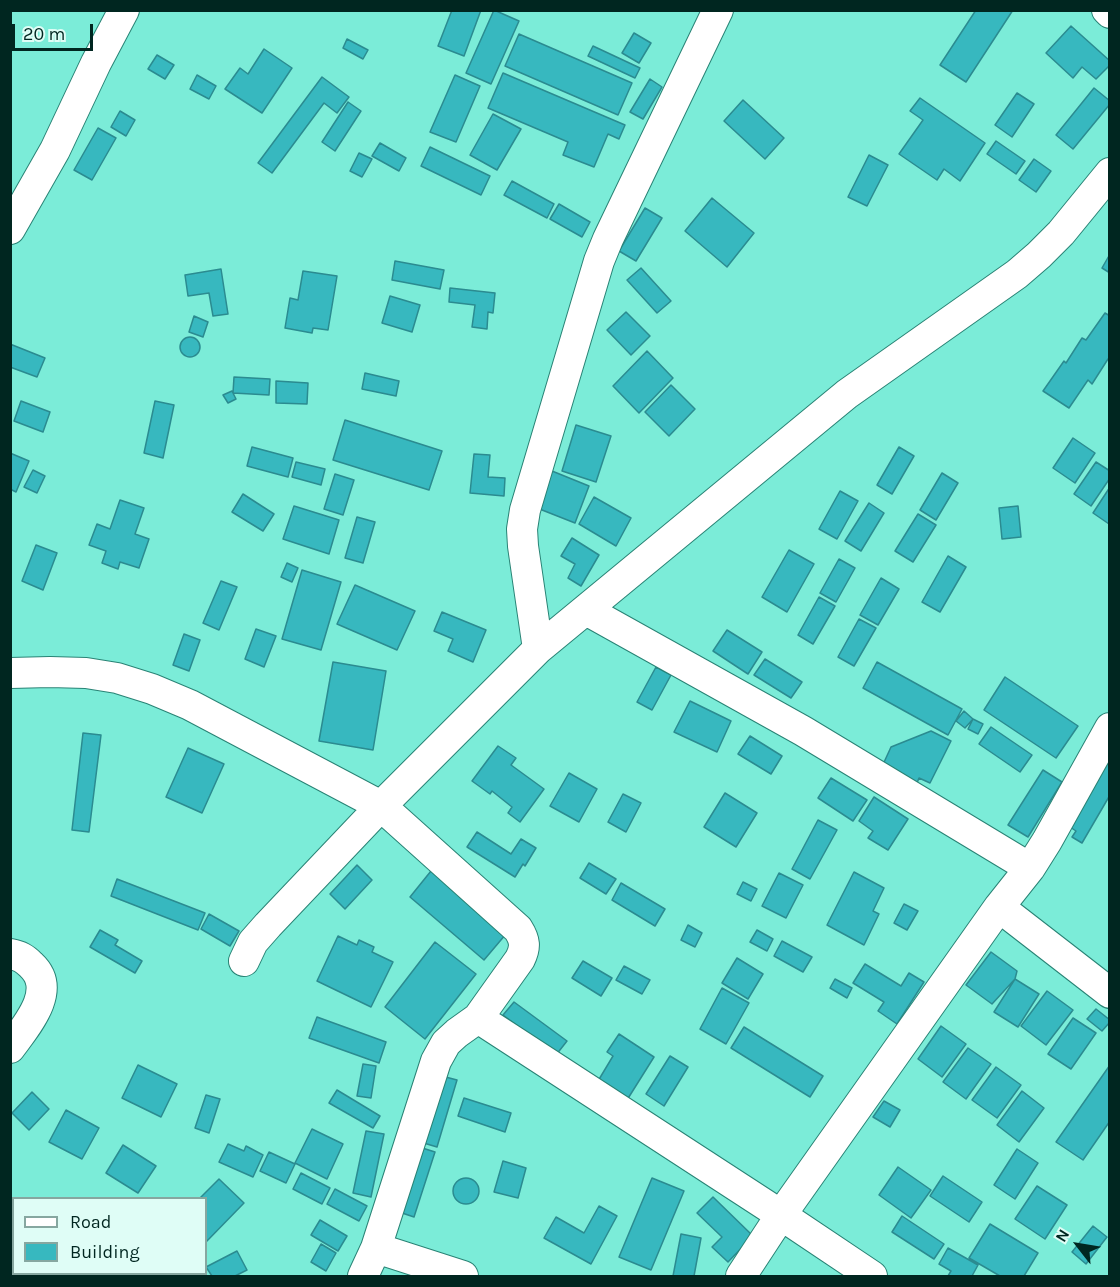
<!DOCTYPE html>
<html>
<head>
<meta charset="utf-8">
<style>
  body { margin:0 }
  #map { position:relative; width:1120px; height:1287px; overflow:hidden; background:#7becd8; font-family:Karla,sans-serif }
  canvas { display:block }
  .frame { position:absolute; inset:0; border:12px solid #002620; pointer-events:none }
  .legend { position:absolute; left:12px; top:1197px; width:195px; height:78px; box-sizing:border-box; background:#dffdf6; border:2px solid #86a7a0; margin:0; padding:8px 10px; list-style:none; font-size:18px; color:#002620 }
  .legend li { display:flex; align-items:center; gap:12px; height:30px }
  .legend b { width:30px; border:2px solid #86a7a0 }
  .north { position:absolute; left:1048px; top:1215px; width:60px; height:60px; -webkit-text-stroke:4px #dffdf6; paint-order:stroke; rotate:301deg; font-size:16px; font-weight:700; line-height:24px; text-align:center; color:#002620 }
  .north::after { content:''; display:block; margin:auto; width:21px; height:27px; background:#002620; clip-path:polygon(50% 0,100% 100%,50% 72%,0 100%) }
  .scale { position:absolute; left:12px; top:24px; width:81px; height:27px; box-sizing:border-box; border:3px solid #002620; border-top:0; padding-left:8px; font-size:18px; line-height:21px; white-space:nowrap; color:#002620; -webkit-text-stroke:4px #dffdf6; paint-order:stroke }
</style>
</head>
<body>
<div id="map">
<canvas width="1120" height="1287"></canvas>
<div class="frame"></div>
<ul class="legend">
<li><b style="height:8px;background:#fff"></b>Road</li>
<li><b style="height:16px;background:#37b8bf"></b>Building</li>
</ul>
<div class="north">N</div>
<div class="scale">20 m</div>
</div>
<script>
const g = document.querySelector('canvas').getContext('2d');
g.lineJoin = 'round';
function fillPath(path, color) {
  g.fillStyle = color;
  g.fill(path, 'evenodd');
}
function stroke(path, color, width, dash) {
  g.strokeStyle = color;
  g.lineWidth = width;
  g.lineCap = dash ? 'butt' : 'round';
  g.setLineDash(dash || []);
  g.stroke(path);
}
const building = new Path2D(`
  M452 10H481L464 56 438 46Z
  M494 10 519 21 491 84 466 73Z
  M976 10H1013L966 82 940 65Z
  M1071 26 1110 61V65L1096 79 1082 67 1073 78 1046 53Z
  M634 33 651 43 639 63 622 53Z
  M519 34 632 83 618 115 505 66Z
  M347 39 368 50 363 59 343 48Z
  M593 46 640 68 635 78 588 56Z
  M264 49 292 68 262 113 225 89 240 68 248 74Z
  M157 55 174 65 165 79 148 69Z
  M503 73 625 125 619 139 608 134 594 167 563 155 568 142 488 108Z
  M197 75 216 86 209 99 190 89Z
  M455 75 480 86 456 142 430 132Z
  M322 77 349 97 337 113 324 103 272 173 258 163Z
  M650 79 662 87 643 119 630 112Z
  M1094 88 1110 101V104L1073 149 1056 135Z
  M1017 93 1034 104 1012 137 995 125Z
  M920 98 985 143 960 181 944 169 937 180 899 154 923 120 910 111Z
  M743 100 784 138 765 159 724 121Z
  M348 102 361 111 335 151 322 142Z
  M120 111 135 120 126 136 111 127Z
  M493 114 521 129 497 170 470 155Z
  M98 128 116 138 92 180 74 170Z
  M996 141 1025 161 1016 174 987 154Z
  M380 143 406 158 399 171 372 156Z
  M430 147 490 176 481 195 421 166Z
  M359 153 372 159 362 177 350 171Z
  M869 155 888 165 867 206 848 197Z
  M1034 159 1051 171 1036 192 1019 180Z
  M512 181 554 204 547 218 504 195Z
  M712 198 754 233 727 267 685 231Z
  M559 204 590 222 582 237 550 219Z
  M645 208 662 218 636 261 619 251Z
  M1110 254V273L1102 268Z
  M395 261 444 270 440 289 392 280Z
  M641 268 671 301 657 313 627 280Z
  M221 269 228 314 213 316 209 293 188 296 185 275Z
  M303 271 337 276 328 330 313 328 312 333 285 328 290 298 298 300Z
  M450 288 495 293 493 313 488 312 487 329 472 327 475 305 449 302Z
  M390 296 420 305 412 332 382 323Z
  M626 312 650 336 631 355 607 330Z
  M1105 313 1110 316V360L1108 359 1092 384 1088 380 1069 408 1043 391 1064 361 1066 363 1082 338 1086 340Z
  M194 316 208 322 203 337 189 332Z
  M180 347a10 10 0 1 1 20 0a10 10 0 1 1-20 0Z
  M10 344 45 358 37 377 10 367Z
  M647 351 673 378 639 413 613 386Z
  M365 373 399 381 396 396 362 389Z
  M234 377 270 379 269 395 233 393Z
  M276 381 308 383 307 404 276 403Z
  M671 385 695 409 669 436 645 412Z
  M232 391 236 399 228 403 223 395Z
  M21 401 50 412 43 432 14 421Z
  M155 401 174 405 163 458 144 453Z
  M345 420 442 451 429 490 333 460Z
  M576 425 611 436 596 482 562 471Z
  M1073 438 1095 453 1075 483 1053 468Z
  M252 447 293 458 288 477 247 466Z
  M899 447 914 456 892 494 877 485Z
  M10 453 29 461 16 492 10 489Z
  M474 454 490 455 488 477 505 478 504 496 470 493Z
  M296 462 325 469 321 485 292 477Z
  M1096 462 1110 471V478L1091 506 1074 494Z
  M33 470 45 476 37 493 24 487Z
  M552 471 589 486 575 523 537 508Z
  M942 473 958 483 936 520 920 510Z
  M335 474 354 480 343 515 324 509Z
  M1110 487V524H1109L1093 513Z
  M840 491 858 501 837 539 819 529Z
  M243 494 274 514 263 531 232 512Z
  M594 497 631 518 616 546 579 524Z
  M120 500 144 508 135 534 149 539 139 568 120 562 118 569 102 563 106 551 89 545 97 524 110 529Z
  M869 503 884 513 861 551 845 541Z
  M294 506 339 520 329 554 283 539Z
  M1018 506 1021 537 1002 539 999 508Z
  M918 514 936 525 913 562 895 551Z
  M357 517 375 522 363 563 345 558Z
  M572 538 599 555 581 586 568 578 575 564 561 556Z
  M36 545 57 553 43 590 22 581Z
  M789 550 814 564 787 612 762 597Z
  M948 556 966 567 940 612 922 602Z
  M839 559 855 568 836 602 820 593Z
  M287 563 298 568 292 582 281 577Z
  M302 570 341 582 321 650 282 639Z
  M881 578 899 589 878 625 860 615Z
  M221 581 237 587 219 630 203 623Z
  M355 585 415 611 397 650 337 624Z
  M819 597 835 606 813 644 798 635Z
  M442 612 486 630 473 662 448 651 453 639 434 631Z
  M859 619 876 628 854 666 838 657Z
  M256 629 276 636 264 667 245 659Z
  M727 630 762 652 748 674 713 651Z
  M184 634 200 640 189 671 173 665Z
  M765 659 802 682 791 698 754 675Z
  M333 662 386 671 373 750 319 741Z
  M877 662 962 709 948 735 863 688Z
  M656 667 671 675 652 710 637 702Z
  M1005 677 1078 726 1056 758 984 710Z
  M690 701 731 721 717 752 674 732Z
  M964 711 973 719 965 728 956 721Z
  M973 719 983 724 978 734 968 729Z
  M991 727 1032 755 1020 772 979 744Z
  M931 731 951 741 930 783 919 778 915 788 880 771 891 747Z
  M83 733 101 735 89 832 72 830Z
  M750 736 782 756 771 774 738 754Z
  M498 746 516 758 511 765 544 789 520 822 508 813 512 807 492 791 490 794 472 781Z
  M188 748 224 764 202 813 166 797Z
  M1110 752V795L1082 843 1072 837 1076 831 1067 825Z
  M1043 770 1062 782 1028 837 1008 825Z
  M569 773 597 789 579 822 550 806Z
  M831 778 867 800 853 821 818 798Z
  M725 793 757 813 736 847 704 827Z
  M623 794 641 803 626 832 608 822Z
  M874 797 908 819 888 850 868 838 873 831 859 821Z
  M818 820 837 830 810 879 792 869Z
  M477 832 511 854 521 839 536 848 525 866 523 864 515 877 467 847Z
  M589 863 616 879 606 894 580 878Z
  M357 865 372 880 345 909 330 894Z
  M431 871 506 934 484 960 410 897Z
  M854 872 884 888 873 911 879 914 864 945 827 925Z
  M779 873 803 885 786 918 762 906Z
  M117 879 205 913 198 930 111 896Z
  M743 882 757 889 751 901 737 894Z
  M621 883 665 909 655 926 612 900Z
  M904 904 918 911 907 930 894 923Z
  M209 914 239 931 230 946 201 929Z
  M688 925 702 933 695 947 681 940Z
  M100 930 118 940 115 945 142 961 135 973 90 947Z
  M757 930 773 939 767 951 750 942Z
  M338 936 357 945 359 940 374 947 372 952 393 962 371 1007 317 981Z
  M782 941 812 957 803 972 774 956Z
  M435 942 476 974 425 1039 385 1007Z
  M991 952 1017 971 1015 979 992 1004 966 985Z
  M737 958 763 974 748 999 722 983Z
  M583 961 612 978 601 996 572 978Z
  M865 964 901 986 909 973 924 982 897 1024 878 1011 884 1002 853 983Z
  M624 966 650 980 642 994 616 980Z
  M835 979 852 988 847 998 830 988Z
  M1015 979 1039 994 1018 1027 994 1012Z
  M722 988 749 1003 726 1044 700 1029Z
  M1047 991 1073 1010 1046 1045 1021 1026Z
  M514 1002 567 1041 556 1055 503 1015Z
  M1096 1009 1110 1020V1022L1102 1031 1087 1019Z
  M317 1017 386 1042 379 1063 309 1038Z
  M1073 1018 1096 1033 1071 1069 1048 1054Z
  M941 1026 966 1044 942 1077 918 1059Z
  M744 1027 823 1076 810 1097 731 1048Z
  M619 1034 654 1057 627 1100 598 1081 613 1056 607 1052Z
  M968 1048 991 1064 966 1099 943 1082Z
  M670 1056 688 1067 664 1106 646 1094Z
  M363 1064 376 1066 371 1098 357 1096Z
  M138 1065 177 1084 161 1117 122 1098Z
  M1110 1065V1121L1083 1160 1056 1142Z
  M996 1067 1021 1085 997 1118 972 1100Z
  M438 1075 457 1080 437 1147 417 1141Z
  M337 1090 380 1116 373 1128 329 1103Z
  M1022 1091 1044 1108 1019 1142 997 1125Z
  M32 1092 49 1109 29 1130 12 1113Z
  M206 1095 220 1099 209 1133 195 1128Z
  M464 1098 511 1113 505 1132 458 1116Z
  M884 1101 900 1110 890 1127 873 1117Z
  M66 1110 99 1128 82 1159 49 1142Z
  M312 1129 343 1144 327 1179 295 1163Z
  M366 1131 384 1134 371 1197 353 1193Z
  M228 1144 244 1151 246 1146 263 1155 253 1177 219 1162Z
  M123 1145 156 1166 138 1193 106 1173Z
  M416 1146 435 1152 414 1217 396 1211Z
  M1017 1149 1038 1163 1015 1199 994 1185Z
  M269 1152 295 1164 286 1183 260 1171Z
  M503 1161 526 1168 518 1198 494 1192Z
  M898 1167 931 1190 911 1218 879 1195Z
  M301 1173 330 1188 322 1204 293 1189Z
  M943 1176 982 1202 969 1222 930 1196Z
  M652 1178 684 1191 651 1270 619 1257Z
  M453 1191a13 13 0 1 1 26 0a13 13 0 1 1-26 0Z
  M219 1179 244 1203 206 1242V1198H200Z
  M1037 1186 1067 1205 1045 1239 1015 1219Z
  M335 1189 367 1206 359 1221 327 1204Z
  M713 1197 753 1236 728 1262 712 1247 722 1237 697 1213Z
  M599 1206 617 1216 591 1264 544 1238 556 1217 584 1233Z
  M902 1216 944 1244 934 1259 892 1232Z
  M320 1220 347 1236 338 1251 311 1235Z
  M990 1224 1038 1253 1024 1276H1000L969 1258Z
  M1093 1226 1107 1237 1086 1264 1072 1252Z
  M681 1234 701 1238 694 1276H673Z
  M321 1244 336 1253 326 1271 311 1262Z
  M948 1248 978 1265 972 1276H948L951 1271 939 1264Z
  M237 1251 247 1270 235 1276H212L206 1267Z
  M14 1255V1274H44L42 1276H10V1259Z`);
fillPath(building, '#37b8bf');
stroke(building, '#2b8b90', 1.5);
const minor = new Path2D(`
  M1107 10 1110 13
  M10 229 55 150 96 63 124 10
  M586 610 803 731 1030 868
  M538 649 523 546 522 529 525 510 599 261 608 239 718 10
  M10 673 50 672 86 673 117 678 152 689 190 705 381 806 518 929C525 940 526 947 520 959L478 1018 457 1033 446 1043 436 1061 376 1248
  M999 907 1110 993
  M10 954C20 956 24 958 31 965 58 990 27 1025 10 1048
  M244 961 253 942 268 925 381 806 538 649 847 394 1017 274 1039 255 1061 233 1110 173
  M478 1018 781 1215 872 1276
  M363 1276 376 1248 463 1276
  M741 1276 781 1215 999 907 1030 868 1047 841 1110 728`);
stroke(minor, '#298375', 32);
stroke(minor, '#fff', 30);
</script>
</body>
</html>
